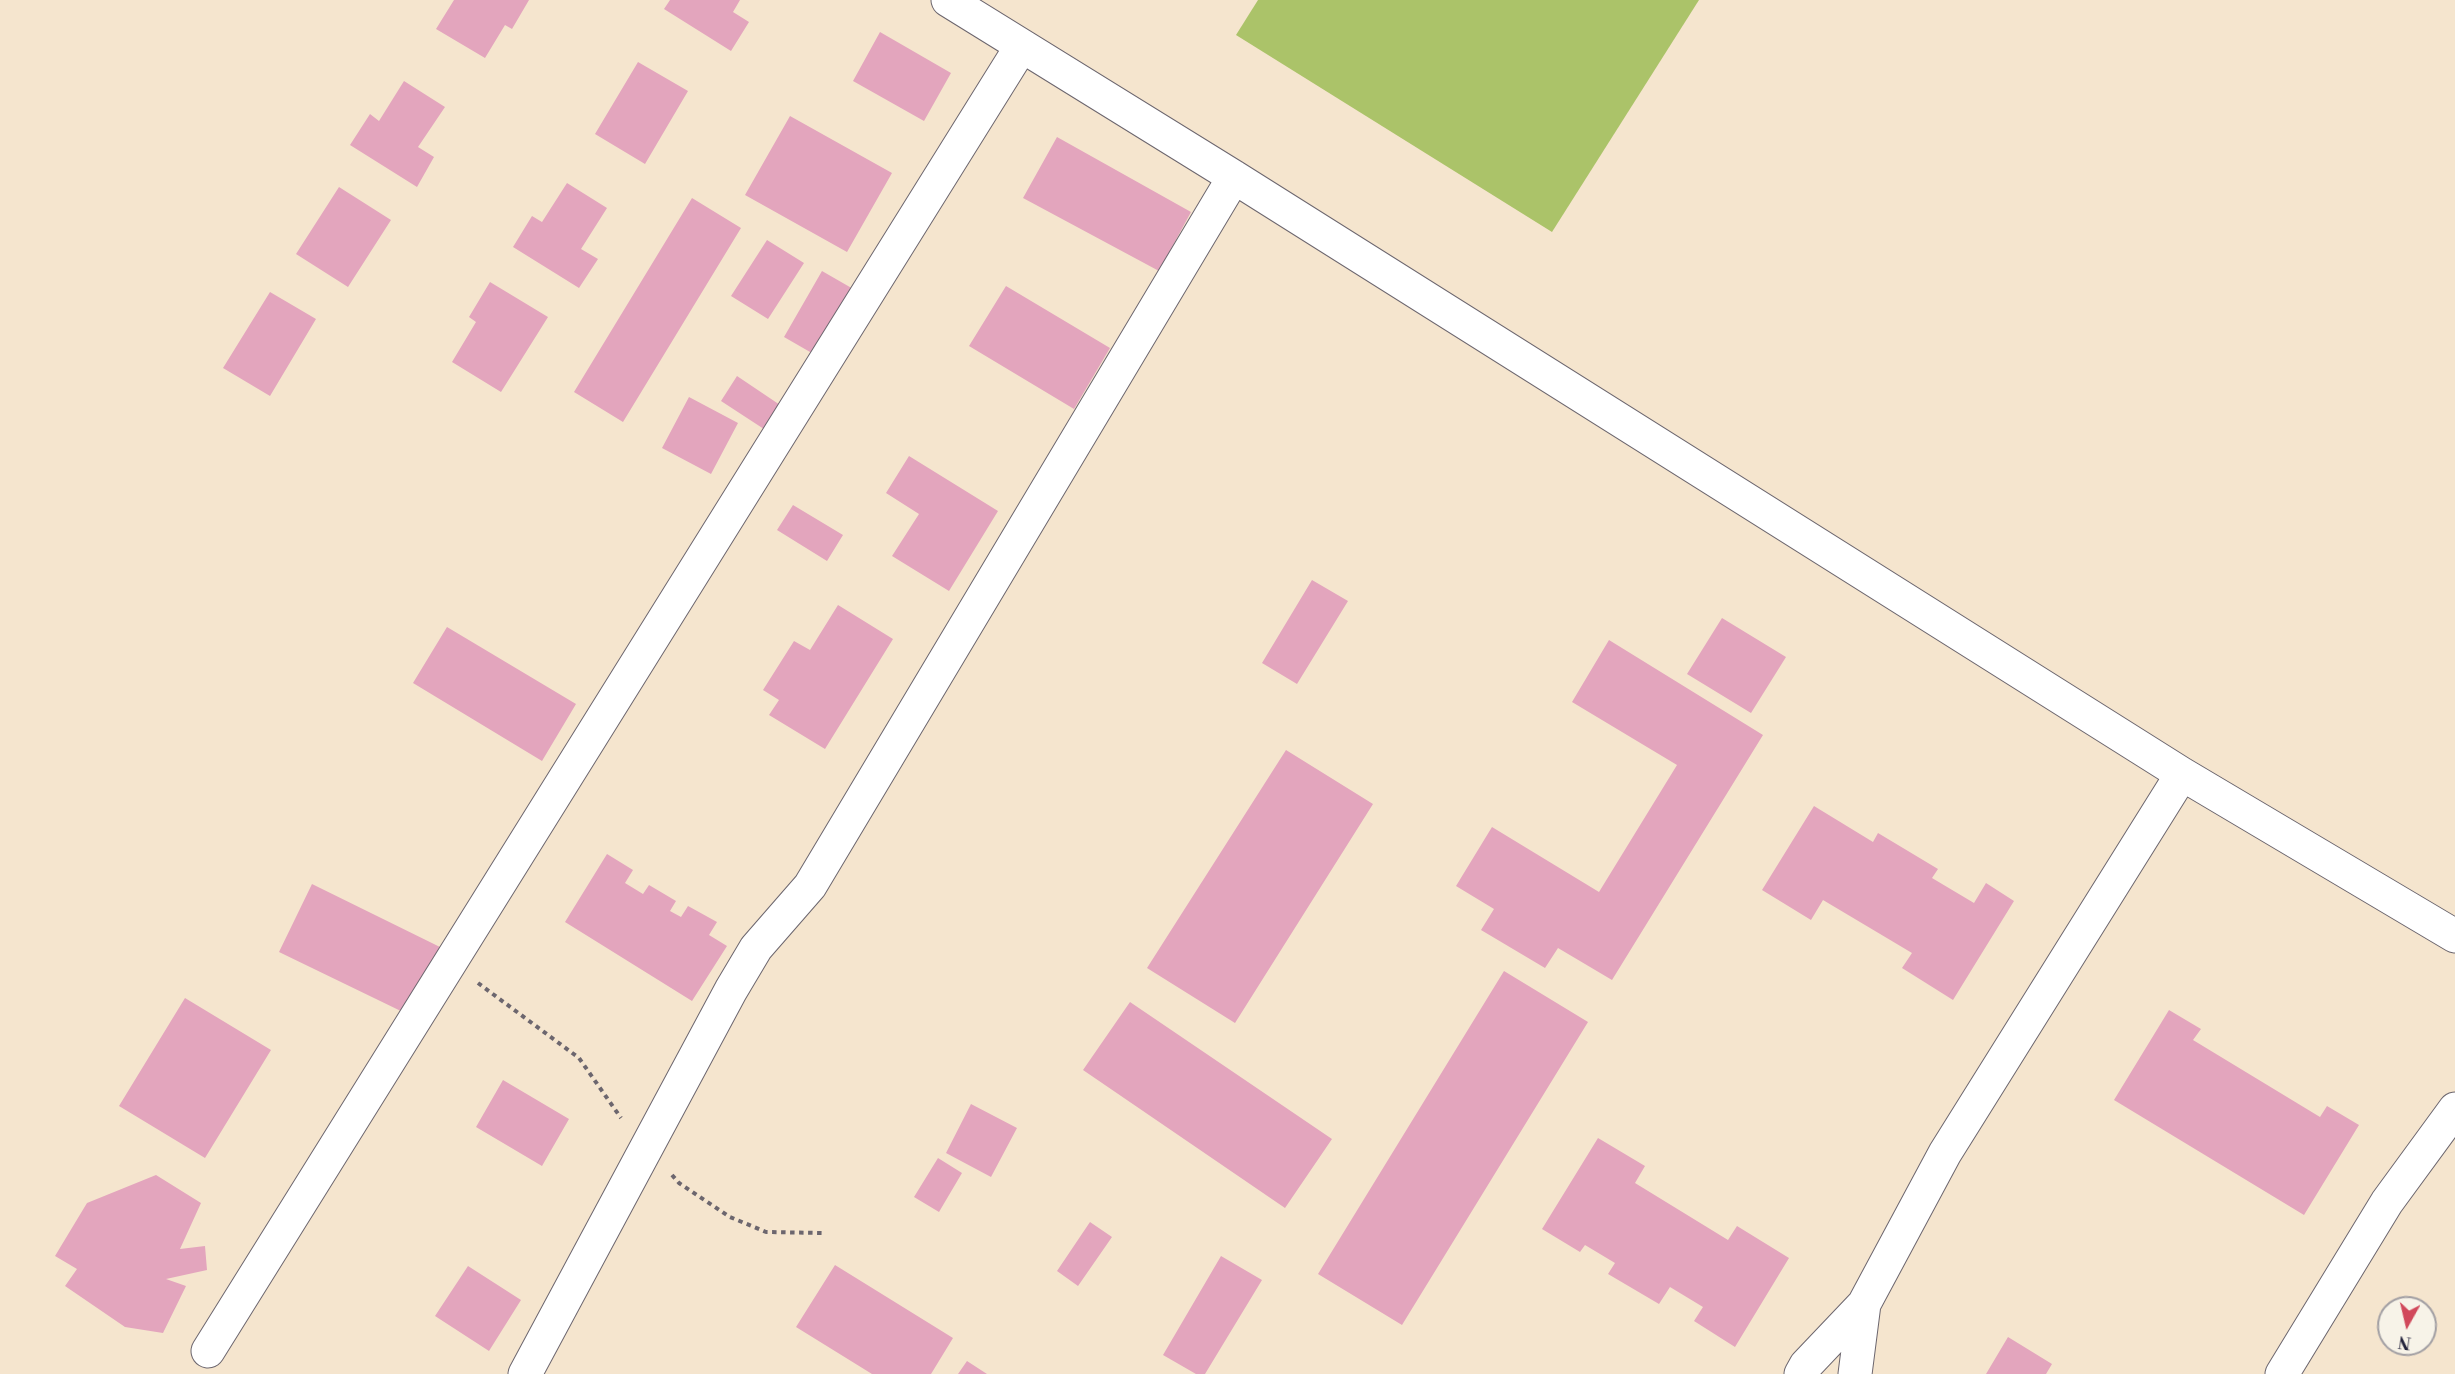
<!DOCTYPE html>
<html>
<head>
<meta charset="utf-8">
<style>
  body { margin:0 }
  #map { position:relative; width:2455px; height:1374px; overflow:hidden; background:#f5e5ce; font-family:"Libre Bodoni",serif }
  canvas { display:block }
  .north { position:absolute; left:2377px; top:1296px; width:60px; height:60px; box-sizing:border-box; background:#f7f3e8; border:2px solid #a29fa3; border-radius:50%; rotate:188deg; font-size:16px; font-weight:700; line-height:24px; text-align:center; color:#22223b }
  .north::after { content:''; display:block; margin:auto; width:21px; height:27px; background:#d1495b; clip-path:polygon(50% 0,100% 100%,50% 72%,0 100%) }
</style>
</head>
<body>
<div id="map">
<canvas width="2455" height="1374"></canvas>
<div class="north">N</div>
</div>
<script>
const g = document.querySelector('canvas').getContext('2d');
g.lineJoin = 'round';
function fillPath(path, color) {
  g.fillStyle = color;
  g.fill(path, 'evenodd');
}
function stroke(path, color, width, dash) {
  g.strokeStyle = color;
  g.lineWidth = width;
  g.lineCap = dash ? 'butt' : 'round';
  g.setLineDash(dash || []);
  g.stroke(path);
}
fillPath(new Path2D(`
  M1258 0H1699L1552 232 1236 35Z`), '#abc369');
fillPath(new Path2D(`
  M454 0H529L512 29 505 25 485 58 436 29Z
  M670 0H740L733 12 749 22 731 51 664 9Z
  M880 32 951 73 924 121 853 81Z
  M638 62 688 91 645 164 595 134Z
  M404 81 445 107 418 147 434 157 417 187 350 145 370 114 379 121Z
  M790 116 892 173 847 252 745 195Z
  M1057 137 1191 212 1159 271 1023 198Z
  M567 183 607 208 581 249 598 259 579 288 513 247 532 216 542 222Z
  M339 187 391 220 348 287 296 254Z
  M692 198 741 228 623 422 574 392Z
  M767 240 804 263 768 319 731 296Z
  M822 271 855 290 817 356 784 337Z
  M490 282 548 317 501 392 452 362 476 322 469 317Z
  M1006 286 1110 348 1074 409 969 346Z
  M270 292 316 319 270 396 223 368Z
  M737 376 786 409 770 433 721 401Z
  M689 397 738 423 711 474 662 448Z
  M909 456 998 511 949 591 892 556 919 514 886 493Z
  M793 505 843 535 827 561 777 530Z
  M1312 580 1348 601 1297 684 1262 663Z
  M838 605 893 639 825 749 769 715 779 700 763 690 794 641 810 650Z
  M1722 618 1786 657 1751 713 1687 674Z
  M447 627 576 704 542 761 413 683Z
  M1609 640 1763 735 1612 980 1558 948 1545 968 1481 930 1494 909 1456 886 1492 827 1599 892 1677 765 1572 702Z
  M1286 750 1373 804 1235 1023 1147 968Z
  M1814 806 1873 842 1878 833 1938 869 1932 878 1974 903 1986 883 2014 901 1953 1000 1902 968 1912 953 1823 900 1811 920 1762 890Z
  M607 854 633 870 625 883 643 894 649 885 676 901 670 911 681 917 688 906 717 922 709 935 727 946 692 1001 565 922Z
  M312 884 440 947 407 1014 279 952Z
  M1504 971 1588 1022 1402 1325 1318 1274Z
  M185 998 271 1050 205 1158 119 1106Z
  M1130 1002 1332 1139 1285 1208 1083 1070Z
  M2169 1010 2201 1029 2193 1040 2320 1117 2327 1106 2359 1125 2304 1215 2114 1100Z
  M503 1080 569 1119 542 1166 476 1127Z
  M971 1104 1017 1128 991 1177 946 1153Z
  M1598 1138 1645 1166 1635 1183 1728 1240 1737 1226 1789 1258 1735 1347 1694 1321 1703 1307 1670 1287 1659 1304 1608 1274 1615 1263 1585 1245 1580 1252 1542 1229Z
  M938 1158 962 1173 939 1212 914 1197Z
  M156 1175 201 1203 180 1249 205 1246 207 1270 166 1279 186 1286 163 1333 125 1327 65 1286 77 1269 55 1256 87 1203Z
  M1090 1222 1112 1237 1078 1286 1057 1271Z
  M1221 1256 1262 1280 1205 1374H1196L1163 1355Z
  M835 1265 953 1338 931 1374H872L796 1327Z
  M468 1266 521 1300 489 1351 435 1316Z
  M2008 1337 2052 1364 2046 1374H1986Z
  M967 1361 987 1374H958Z`), '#e3a5bd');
const street = new Path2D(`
  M948 0 1234 177 2182 774 2455 936
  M208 1351 1021 47
  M525 1374 731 990 756 948 810 886 1234 177
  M1801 1374 1806 1365 1864 1304
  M1855 1374 1864 1304 1945 1153 2182 774
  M2282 1374 2387 1202 2455 1109`);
stroke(street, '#6c666e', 35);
stroke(new Path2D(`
  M478 983 579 1058 621 1118
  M672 1175 679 1183 730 1217 766 1232 824 1233`), '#6c666e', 4, [4.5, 4.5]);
stroke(street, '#fff', 33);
</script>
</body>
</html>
